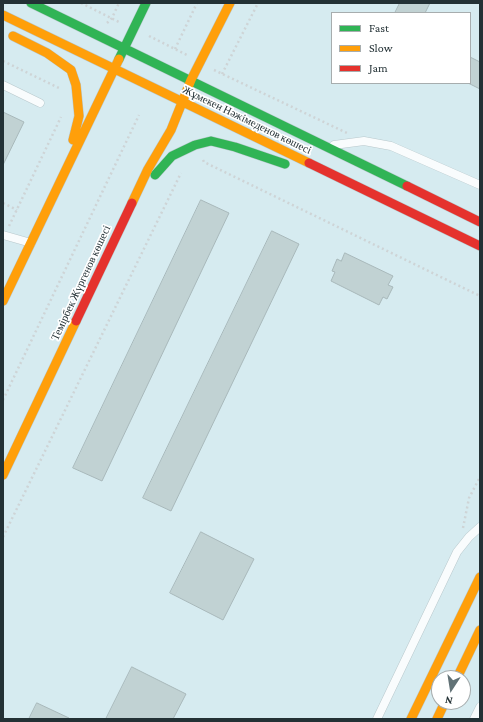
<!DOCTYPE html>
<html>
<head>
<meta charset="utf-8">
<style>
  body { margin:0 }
  #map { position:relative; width:483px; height:722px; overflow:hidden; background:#d6ebf0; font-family:"Crimson Pro",serif }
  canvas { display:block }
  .frame { position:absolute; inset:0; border:4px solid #233135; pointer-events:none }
  .legend { position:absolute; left:331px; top:12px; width:140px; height:72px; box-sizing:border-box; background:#fff; border:1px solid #a7adae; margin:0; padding:5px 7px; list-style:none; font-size:12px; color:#233135 }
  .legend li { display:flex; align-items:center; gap:8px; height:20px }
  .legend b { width:20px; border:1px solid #a7adae }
  .north { position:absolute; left:431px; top:670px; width:40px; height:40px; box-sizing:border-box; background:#fff; border:1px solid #a7adae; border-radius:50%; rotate:192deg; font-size:11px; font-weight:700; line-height:16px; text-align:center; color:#233135 }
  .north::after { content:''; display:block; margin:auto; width:14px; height:18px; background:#627276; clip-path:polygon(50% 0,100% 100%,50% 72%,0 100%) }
</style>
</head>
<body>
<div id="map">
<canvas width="483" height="722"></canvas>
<div class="frame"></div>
<ul class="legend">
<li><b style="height:5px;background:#30b455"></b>Fast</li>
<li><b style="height:5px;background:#ff9f0a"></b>Slow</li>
<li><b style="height:5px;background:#e5322d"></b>Jam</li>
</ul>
<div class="north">N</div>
</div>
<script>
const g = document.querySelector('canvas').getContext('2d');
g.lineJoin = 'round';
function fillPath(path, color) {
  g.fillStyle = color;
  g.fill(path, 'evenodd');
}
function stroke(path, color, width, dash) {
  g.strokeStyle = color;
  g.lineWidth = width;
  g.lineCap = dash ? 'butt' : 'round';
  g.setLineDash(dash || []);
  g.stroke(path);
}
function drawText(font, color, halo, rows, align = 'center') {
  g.font = font + ' "Crimson Pro",serif';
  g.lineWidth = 3.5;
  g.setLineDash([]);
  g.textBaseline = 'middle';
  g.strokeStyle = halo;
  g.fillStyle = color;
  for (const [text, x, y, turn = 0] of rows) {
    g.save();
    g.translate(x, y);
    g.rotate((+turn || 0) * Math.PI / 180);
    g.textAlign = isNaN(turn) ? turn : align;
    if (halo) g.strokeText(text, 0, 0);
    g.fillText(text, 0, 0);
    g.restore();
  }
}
const building = new Path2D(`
  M400 3H430L425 13H395Z
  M470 57 480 62V89L468 83H470Z
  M3 112 24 122 3 165Z
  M201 200 229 213 102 481 73 468Z
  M272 231 299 244 171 511 143 498Z
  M345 253 393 276 388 285 393 287 387 299 383 297 379 305 331 281 335 272 332 271 337 259 341 261Z
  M201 532 254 559 223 620 170 593Z
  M132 667 186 694 173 719H106Z
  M37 703 69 718 68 719H29Z`);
fillPath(building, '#c1d2d3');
stroke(building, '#a8b8ba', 1);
const lane = new Path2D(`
  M3 85 40 103
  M334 145 364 141 391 146 480 185
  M3 235 31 243
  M377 719 457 552 469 537 480 527
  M474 719 480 707`);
const fast = new Path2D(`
  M31 3 407 186
  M119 59 146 3
  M155 175 172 156 195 145 211 141 235 147 285 164`);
const slow = new Path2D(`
  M3 15 309 163
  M13 36 47 53 71 70 76 85 79 116 73 140
  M132 203 148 169 171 130 191 80 230 3
  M3 301 119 59
  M3 475 76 321
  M457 678 480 630
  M411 719 480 577
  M437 719 445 702`);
const jam = new Path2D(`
  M309 163 480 246
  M407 186 480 222
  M76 321 132 203`);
stroke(lane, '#b8c8cc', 9);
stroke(fast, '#b8c8cc', 10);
stroke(slow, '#b8c8cc', 10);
stroke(jam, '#b8c8cc', 10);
stroke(new Path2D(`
  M81 3 119 22
  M107 23 112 18 119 3
  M149 36 187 55
  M175 49 197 3
  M3 61 59 88
  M214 70 347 133
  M222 74 258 3
  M203 160 204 162 480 296
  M3 203 17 210
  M9 226 61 117
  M3 400 139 115
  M463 528 469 498 480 477
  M3 537 181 173`), '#ced4d6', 2.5, [2, 3]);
stroke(lane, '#f9fcfd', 8);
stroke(fast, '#30b455', 9);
stroke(slow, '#ff9f0a', 9);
stroke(jam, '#e5322d', 9);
drawText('11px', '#233135', '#fff', [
  ["Жұмекен Нәжімеденов көшесі",247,120,26],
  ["Темірбек Жүргенов көшесі",81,283,-65]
]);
</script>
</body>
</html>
